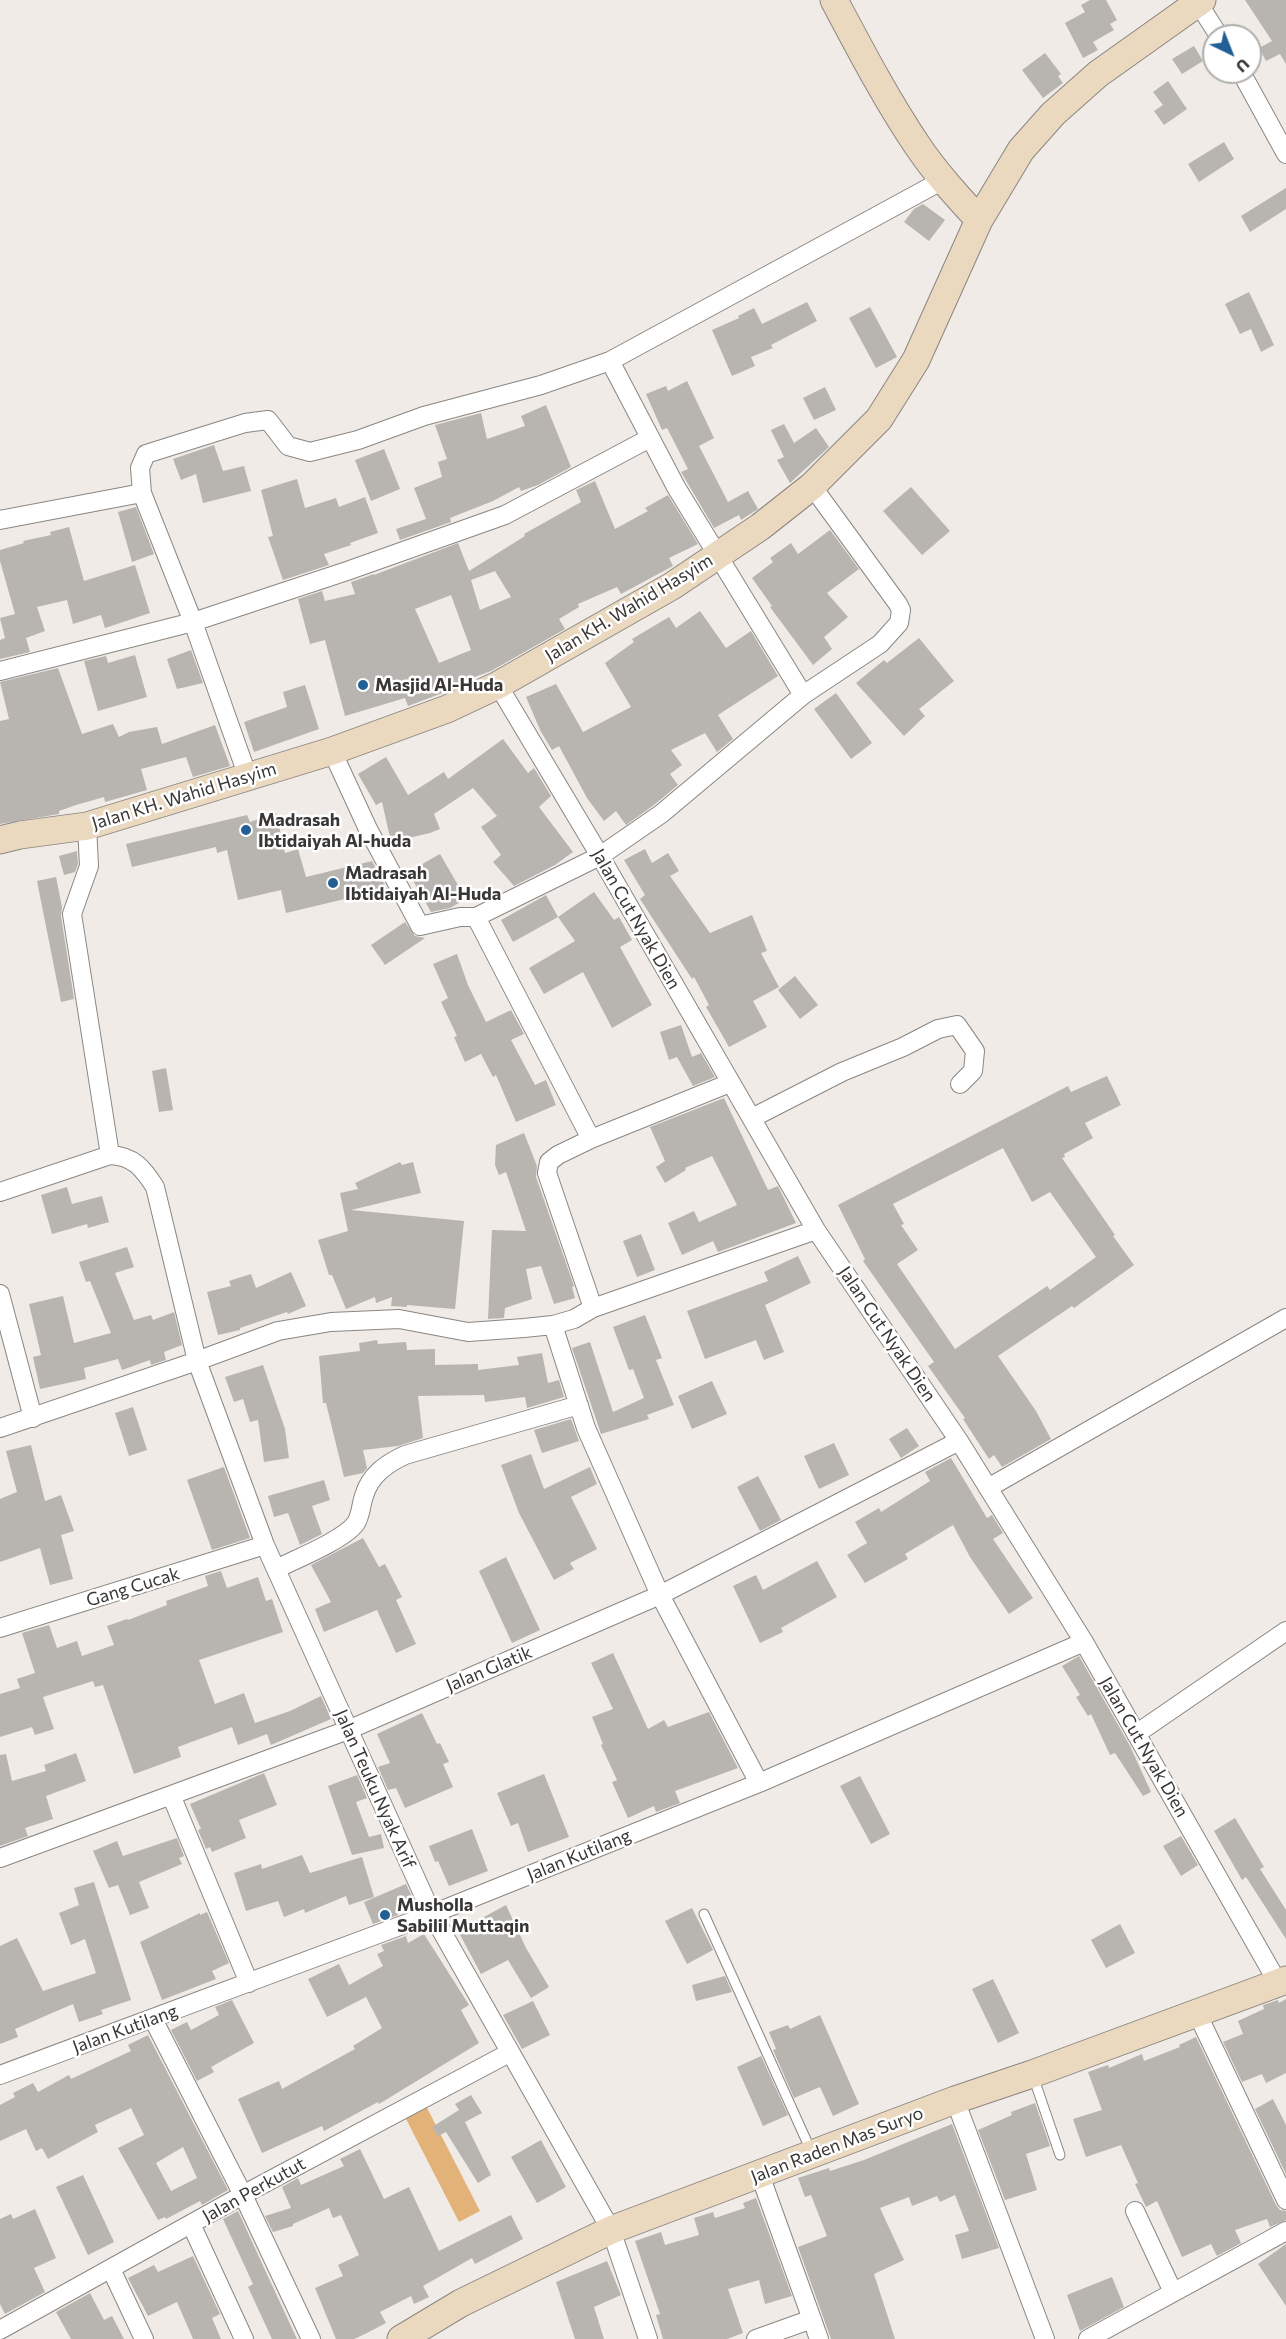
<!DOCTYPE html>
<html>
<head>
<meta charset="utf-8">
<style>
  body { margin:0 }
  #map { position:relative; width:1286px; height:2339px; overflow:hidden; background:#f0ebe6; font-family:Commissioner,sans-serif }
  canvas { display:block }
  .north { position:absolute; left:1202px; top:24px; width:60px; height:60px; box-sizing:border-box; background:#fff; border:2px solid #b0afae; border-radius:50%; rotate:137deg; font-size:16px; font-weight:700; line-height:24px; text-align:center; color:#393735 }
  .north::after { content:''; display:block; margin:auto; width:21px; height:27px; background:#215f95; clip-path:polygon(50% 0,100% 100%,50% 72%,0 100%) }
</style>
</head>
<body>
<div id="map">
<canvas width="1286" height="2339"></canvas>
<div class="north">U</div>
</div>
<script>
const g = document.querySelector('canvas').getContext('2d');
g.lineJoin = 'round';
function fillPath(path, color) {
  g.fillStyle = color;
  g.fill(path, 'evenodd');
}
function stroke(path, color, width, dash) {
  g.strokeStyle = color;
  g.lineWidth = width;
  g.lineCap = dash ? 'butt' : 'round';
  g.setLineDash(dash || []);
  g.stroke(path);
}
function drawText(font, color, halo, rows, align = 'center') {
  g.font = font + ' Commissioner,sans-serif';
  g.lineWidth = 5;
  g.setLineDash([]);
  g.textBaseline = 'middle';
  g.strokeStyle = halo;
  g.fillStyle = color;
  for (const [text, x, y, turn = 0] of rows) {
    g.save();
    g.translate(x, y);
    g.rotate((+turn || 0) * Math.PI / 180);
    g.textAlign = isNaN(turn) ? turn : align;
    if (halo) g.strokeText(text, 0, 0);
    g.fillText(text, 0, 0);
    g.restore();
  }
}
fillPath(new Path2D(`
  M425 2104 480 2211 459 2222 404 2115Z`), '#e3b278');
fillPath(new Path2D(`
  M1090 0H1106L1117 20 1110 24 1114 30 1093 42 1098 50 1083 58 1065 23 1085 12 1081 5Z
  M1245 0H1286V64L1280 54 1266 61 1259 48 1272 41Z
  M1194 46 1203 61 1182 74 1172 59Z
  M1045 53 1061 74 1058 76 1063 83 1043 98 1022 70Z
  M1168 81 1187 109 1164 125 1154 111 1163 105 1153 92Z
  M1224 142 1234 159 1199 182 1188 164Z
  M1286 188V209L1250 232 1241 216Z
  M923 204 945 220 929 241 904 222 914 209Z
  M1249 292 1274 345 1261 352 1251 329 1240 334 1225 304Z
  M807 302 817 321 771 345 773 348 751 357 755 366 732 376 712 330 739 318 738 316 754 308 762 324Z
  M870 307 897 357 876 368 849 318Z
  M687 381 714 438 699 446 728 502 748 491 758 509 741 520 739 515 714 528 681 472 688 469 667 428 662 430 646 394 666 386 668 391Z
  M825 387 836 410 814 420 803 398Z
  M546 405 571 467 538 485 521 491 519 487 493 501 450 518 451 522 400 540 396 529 426 519 414 488 442 477 438 462 447 459 435 425 481 413 487 439 525 426 521 416Z
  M784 424 794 443 816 428 829 447 790 483 777 460 784 457 771 430Z
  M214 445 223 471 244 466 251 491 203 503 196 474 181 480 173 459Z
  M384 449 400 489 371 501 355 460Z
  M297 479 305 508 336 498 339 507 365 497 378 533 350 543 351 545 324 554 329 565 283 580 268 537 273 536 261 490Z
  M595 481 615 529 648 511 645 508 668 495 698 544 669 558 673 566 621 594 617 587 578 604 579 607 559 619 565 629 491 671 447 687 448 691 408 706 405 698 345 716 325 640 310 644 298 599 322 591 325 601 355 594 351 582 374 574V575L458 543 469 571 525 536 524 534 581 502 576 490ZM495 571 511 597 480 610 471 580ZM451 595 471 650 439 663 415 609Z
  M911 487 950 531 922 555 883 511Z
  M136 507 154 554 132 562 118 512Z
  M69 527 84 581 135 565 150 613 105 628 101 615 73 624 67 600 37 607 45 631 26 638 30 652 0 659V640L5 638 0 618 15 614 0 561V550L24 543 23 541 51 535 50 532Z
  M830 530 859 569 827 593 848 617 824 637 832 649 813 665 770 607 772 606 752 578 773 562 770 558 791 543 798 554Z
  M700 611 726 648 751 631 778 676 718 715 733 739 717 752 705 733 671 750 682 765 670 774 678 785 654 805 626 825 616 811 604 821 587 798 559 746 552 750 541 732 526 697 556 684 583 732 631 707 605 663 634 642 632 639 669 617 676 628Z
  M919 638 954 681 919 709 925 716 904 736 856 683 884 660 887 663Z
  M191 650 203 683 177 689 167 659Z
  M135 655 147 697 98 711 84 661 106 656 108 663Z
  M58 668 82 734 113 724 119 737 129 732 157 727 162 744 215 725 230 766 193 777 186 757 141 769 147 790 105 802 104 797 76 805 59 811V814L0 824V721L9 719 0 682Z
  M305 685 319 729 254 752 244 722 287 707 283 692Z
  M836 693 872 743 851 759 814 709Z
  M503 739 528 773 534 768 551 796 539 807 573 852 555 865 514 886 493 862 501 855 481 827 497 816 473 788 434 814 440 829 430 833 391 842 382 802 376 805 358 774 386 757 408 795 444 772 448 779Z
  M276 813 285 853 298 849 306 877 372 861 387 889 286 913 281 890 238 900 227 850 217 853 216 847 132 867 126 844 247 815 250 822Z
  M645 849 652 863 668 853 679 871 670 876 710 933 752 915 767 951 761 953 779 987 753 1001 767 1027 729 1047 706 1007 709 1005 694 977 692 979 640 899 645 895 624 860Z
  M77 851 78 864 75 872 64 875 59 856Z
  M440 854 466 899 450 908 431 912 408 872Z
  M56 877 62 907 61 916 74 999 61 1002 37 881Z
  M594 892 614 920 619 917 632 940 620 947 652 1005 612 1028 583 972 544 994 529 968 575 941 558 917Z
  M546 895 558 917 513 942 501 920Z
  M405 922 415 936 425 938 385 965 371 945Z
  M457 954 468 985 486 1022 511 1010 524 1034 511 1040 535 1085 546 1080 556 1105 516 1122 496 1075 493 1077 481 1054 465 1062 454 1037 457 1036 441 1002 448 998 433 964Z
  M795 976 818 1005 800 1019 778 990Z
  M681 1025 692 1057 701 1053 715 1077 693 1086 677 1057 669 1060 660 1032Z
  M166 1068 173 1110 159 1112 152 1071Z
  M1107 1076 1121 1105 1085 1123 1093 1138 1064 1154 1065 1157 1062 1158 1115 1235 1113 1236 1134 1265 1074 1308 1072 1306 998 1356 1036 1411 1051 1439 1002 1467 994 1455 989 1459 963 1419 965 1418 928 1366 934 1362 863 1261 865 1259 838 1205 1068 1086 1071 1092ZM1003 1148 1032 1202 1050 1192 1096 1257 1050 1290 1047 1286 955 1349 897 1264 918 1250 901 1225 904 1224 893 1204Z
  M724 1098 768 1190 778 1186 796 1223 718 1252 713 1241 682 1255 668 1223 694 1211 699 1222 737 1205 712 1156 685 1168 686 1170 665 1183 656 1167 665 1161 650 1127Z
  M524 1133 537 1166 536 1177 574 1286 572 1287 575 1298 554 1304 541 1266 526 1269 532 1299 505 1308 504 1318 488 1319 492 1230 526 1231 506 1172 499 1175 495 1165 496 1145Z
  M400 1162 402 1165 413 1162 421 1193 351 1210 464 1221 455 1309 407 1305V1307L391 1306 392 1297 376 1303 375 1297 346 1309 332 1275H329L318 1240 348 1231 340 1193 358 1189 355 1183Z
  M67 1187 72 1204 102 1196 109 1222 88 1228 87 1224 52 1234 41 1195Z
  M641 1234 655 1270 637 1277 623 1241Z
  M127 1247 134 1267 115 1273 134 1320 151 1315 153 1320 174 1312 182 1345 164 1352 166 1360 151 1365 150 1360 122 1370 118 1359 84 1368 86 1379 40 1389 33 1357 41 1355 29 1304 63 1296 74 1343 111 1333 90 1281 86 1282 79 1262Z
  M798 1256 811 1283 765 1305 784 1352 764 1360 756 1340 705 1359 687 1311 768 1281 764 1272Z
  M291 1272 306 1306 288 1314 287 1312 240 1328V1330L218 1335 207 1292 231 1286 229 1281 251 1274 256 1288Z
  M645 1315 662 1358 656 1360 674 1405 647 1415 649 1419 601 1434 572 1348 590 1342 613 1412 644 1398 633 1369 629 1370 613 1327Z
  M377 1340 378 1344 406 1342 407 1350 435 1349V1365L478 1364V1370L519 1365 517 1357 542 1353 548 1383 559 1380 564 1397 527 1408 525 1397 485 1402 484 1395 418 1396 423 1438 398 1446 363 1450 367 1468 363 1473 344 1477 326 1403H323L319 1356 360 1351 359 1343Z
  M263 1365 285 1429 289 1458 264 1462 258 1420 250 1422 243 1399 234 1402 225 1377Z
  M712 1381 727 1414 692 1429 678 1396Z
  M133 1407 147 1450 129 1456 115 1413Z
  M571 1419 579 1441 542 1453 534 1430Z
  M907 1428 919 1446 901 1458 889 1439Z
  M834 1443 849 1475 819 1489 804 1456Z
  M31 1445 45 1501 61 1495 74 1531 61 1535 73 1579 50 1585 40 1548 0 1562V1499L17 1492 6 1451Z
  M531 1454 544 1489 590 1467 597 1484 571 1497 597 1549 570 1563 574 1569 554 1580 519 1513 501 1465Z
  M951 1458 987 1518 992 1515 1003 1533 993 1539 1033 1598 1009 1614 970 1557 953 1525 905 1554 908 1559 865 1583 847 1555 867 1543 855 1522 879 1508 881 1512 930 1481 925 1472Z
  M224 1467 250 1538 212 1550 187 1480Z
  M758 1476 781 1520 760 1531 737 1487Z
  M324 1480 330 1500 312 1506 322 1534 300 1545 288 1513 274 1517 268 1496Z
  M363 1538 379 1567 385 1564 402 1597 396 1600 416 1644 396 1653 377 1610 324 1632 315 1609 331 1602 311 1565Z
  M506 1557 540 1630 512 1643 479 1571Z
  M817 1561 837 1597 781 1628 783 1632 760 1643 733 1586 756 1575 763 1590Z
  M221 1571 227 1588 258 1577 266 1601 272 1599 283 1632 199 1660 215 1704 244 1693 255 1723 290 1711 321 1696 331 1719 271 1745 267 1734 238 1745 232 1727 178 1747 181 1757 134 1774 103 1685 95 1687 93 1681 43 1697 54 1729 35 1735 32 1727 0 1737V1694L20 1688 17 1679 35 1673 22 1633 49 1625 57 1648 77 1641 82 1656 114 1645 107 1626 127 1619 128 1620 167 1605 166 1601 208 1586 205 1576Z
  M613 1653 648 1729 664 1720 668 1727 709 1712 738 1768 675 1791 680 1803 656 1812 654 1806 628 1818 612 1782 617 1780 601 1745 603 1744 592 1717 613 1709 591 1663Z
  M1079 1656 1130 1746 1151 1792 1143 1796 1115 1753 1110 1755 1091 1714 1088 1716 1076 1697 1080 1695 1062 1666Z
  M422 1713 437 1744 440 1743 449 1762 443 1764 453 1787 405 1808 396 1788 388 1790 378 1767 390 1763 377 1734Z
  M76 1753 86 1781 46 1796 53 1819 25 1828 28 1836 0 1846V1755L6 1754 12 1781 46 1771 44 1765Z
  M264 1773 277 1805 239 1820 246 1838 212 1852 210 1847 206 1849 198 1830 201 1829 190 1804Z
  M544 1774 569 1837 528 1852 518 1823 511 1826 497 1793Z
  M357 1775 367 1798 356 1802 369 1837 381 1834 384 1848 352 1855 328 1786Z
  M860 1776 890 1834 871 1844 840 1786Z
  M1235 1818 1264 1867 1260 1869 1286 1910V1939L1246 1877 1242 1880 1214 1831Z
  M472 1829 488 1871 449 1886 438 1861 435 1862 429 1846Z
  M1181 1836 1198 1865 1181 1876 1163 1846Z
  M177 1838 184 1856 179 1858 182 1864 139 1882 149 1908 130 1915 118 1885 109 1888 93 1851 117 1841 123 1856Z
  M302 1855 310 1873 362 1857 374 1897 349 1905 346 1896 305 1913 304 1909 284 1917 278 1901 246 1911 234 1873 261 1864 262 1869Z
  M94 1882 131 2000 101 2010 103 2014 79 2022 73 2004 15 2029 18 2037 0 2044V1946L17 1938 43 1991 96 1973 85 1939 71 1945 59 1913 79 1905 74 1888Z
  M406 1884 415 1903 397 1911 398 1915 373 1924 364 1902Z
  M506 1905 526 1948 549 1987 531 1998 508 1960 481 1974 458 1931Z
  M692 1908 713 1950 687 1964 665 1921Z
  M207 1912 229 1963 212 1971 216 1979 162 2000 140 1942 200 1913V1915Z
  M1120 1924 1135 1953 1106 1968 1091 1940Z
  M424 1934 469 2005 461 2010 479 2043 379 2104 378 2102 324 2131 322 2126 262 2153 238 2099 279 2081 282 2089 355 2049 353 2046 382 2028 366 1997 327 2017 308 1979 339 1964 349 1985 383 1966 377 1954 384 1951 381 1945 406 1936 408 1943Z
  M725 1976 732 1992 696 2001 692 1985Z
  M993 1979 1019 2033 998 2043 972 1989Z
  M1286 1999V2073L1266 2083 1262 2074 1242 2082 1223 2042 1243 2034 1238 2021 1264 2009 1263 2005 1278 2000 1279 2003Z
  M232 2000 254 2043 211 2067 214 2072 197 2081 171 2030 187 2022 191 2030 219 2015 215 2007Z
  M533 2001 550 2035 522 2049 503 2015Z
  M820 2015 859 2104 833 2116 820 2087 794 2098 773 2050 776 2049 769 2032 788 2025 790 2029Z
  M148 2035 228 2190 202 2205 200 2201 166 2219 165 2217 158 2220 118 2148 144 2135 131 2108 95 2125 98 2132 48 2159 42 2148 36 2151 26 2129 0 2141V2105L15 2097 13 2093 33 2083 38 2092 69 2075 71 2079 131 2051 128 2045ZM183 2147 197 2178 171 2191 156 2163Z
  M1196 2037 1276 2205 1280 2210 1286 2211V2220L1270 2227 1267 2219 1235 2230 1241 2243 1217 2256 1211 2244 1182 2257 1157 2201 1146 2207 1135 2184 1138 2183 1121 2145 1086 2157 1073 2119 1102 2110 1088 2072 1108 2065 1109 2068 1142 2054 1144 2061 1180 2047 1179 2045Z
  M761 2056 788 2115 763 2126 737 2067Z
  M471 2095 482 2113 465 2122 491 2175 478 2183 446 2132 438 2136 432 2127 459 2110 455 2104Z
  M1273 2099 1286 2125V2174L1255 2109Z
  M1035 2103 1050 2146 1026 2154 1037 2190 1005 2200 978 2130 1012 2115 1011 2112Z
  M952 2124 999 2248 962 2259 955 2235 969 2231 955 2195 940 2202 937 2196 912 2206 909 2197 880 2208 904 2260 874 2274 895 2339H831L798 2247 827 2236 811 2195 805 2197 798 2178 829 2168 830 2171 864 2160Z
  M541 2140 566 2187 537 2203 511 2157Z
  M360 2149 384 2199 409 2187 439 2251 511 2215 523 2239 475 2264 472 2258 423 2286 429 2297 414 2304 411 2296 380 2312 386 2323 365 2334 354 2339H336L315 2288 343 2276 338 2265 359 2255 341 2215 333 2218 329 2208 293 2224V2226L273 2232 265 2216 291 2208 282 2187 298 2178 301 2185 344 2166 340 2159Z
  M83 2175 114 2242 88 2255 56 2187Z
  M756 2198 792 2296 765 2304 759 2280 728 2289 743 2333 727 2339H663L656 2315 660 2314 635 2241 661 2232 665 2245 699 2235 694 2218 713 2212 715 2218 745 2208 743 2203Z
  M35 2209 56 2258 34 2268 45 2292 5 2314 0 2304V2219L11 2214 13 2219Z
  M238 2211 265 2270 297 2339H272L248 2287 253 2284 223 2219Z
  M1286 2244V2306L1258 2264Z
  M193 2256 220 2314 212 2318 221 2339H193L177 2302 148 2316 128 2278 154 2265 158 2272Z
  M607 2261 621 2295 594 2307 604 2339H575L556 2282Z
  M1112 2277 1124 2307 1080 2331 1067 2295Z
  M90 2293 104 2320 112 2316 124 2339H71L56 2312Z`), '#b8b4b0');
const lane = new Path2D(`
  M704 1914 812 2153
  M1033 2076 1060 2155`);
const street = new Path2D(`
  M1198 3 1219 36
  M1241 72 1286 154
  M610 361 676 487 803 695
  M0 520 142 493
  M0 671 193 622 347 571 505 515 650 438
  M498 685 600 856 816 1230 959 1441 1084 1642 1278 1983
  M332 751 368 829 420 926 460 917H476L600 856 661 814 803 695 880 644 899 623 901 610 898 604 812 486
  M248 777 193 622 142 493 140 468 146 454 245 423 268 420 288 446 310 452 358 440 424 416 541 385 610 361 943 180
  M87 826 89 866 72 914 110 1155
  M476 917 591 1139
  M752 1118 842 1072 903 1047 938 1029 957 1025 975 1051 973 1071 960 1084
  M0 1192 110 1155C133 1156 143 1168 155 1187L197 1361 265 1545 432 1914 611 2230 648 2339
  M0 1294 33 1418
  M593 1308 547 1173 549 1162 558 1155 591 1139 730 1083
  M553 1325 586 1428 660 1595 759 1783
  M0 1428 197 1361 278 1331 331 1322 399 1319 468 1332 524 1328 553 1325 574 1319 593 1308 816 1230
  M988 1488 1286 1318
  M276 1569C296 1559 344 1540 356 1523 361 1515 361 1504 364 1496 370 1475 386 1464 405 1455L579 1405
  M0 1628 265 1545
  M1136 1734 1286 1631
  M171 1795 249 1983
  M0 1858 348 1730 660 1595 959 1441
  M1197 2013 1286 2200
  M153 2019 243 2195 311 2339
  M0 2075 432 1914 759 1783 1084 1642
  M955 2100 1045 2339
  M760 2175 819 2339
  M1135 2211 1173 2292
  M191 2224 244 2339
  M111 2269 144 2339
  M0 2330 250 2191 509 2053
  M756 2339 812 2319
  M1088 2339 1286 2231`);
const secondary = new Path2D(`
  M834 0C860 49 886 99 917 145 935 172 957 196 979 220
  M0 840 20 835 87 826 332 751 447 709 498 685 672 586 760 527 812 486 879 419 916 360 979 220 1021 150 1053 114 1098 74 1202 0
  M401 2339 461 2303 611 2230 955 2100 1032 2074 1286 1980`);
stroke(lane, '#8a8682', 11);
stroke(street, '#8a8682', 20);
stroke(secondary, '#8a8682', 29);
stroke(lane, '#fff', 9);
stroke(street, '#fff', 18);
stroke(secondary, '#ead8bf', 27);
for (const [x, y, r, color] of [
  [363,685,6,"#215f95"],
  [246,830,6,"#215f95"],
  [333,883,6,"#215f95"],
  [385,1915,6,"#215f95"]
]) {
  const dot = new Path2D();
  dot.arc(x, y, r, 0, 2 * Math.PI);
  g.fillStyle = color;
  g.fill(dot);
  stroke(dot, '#fff', 2);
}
drawText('18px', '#393735', '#fff', [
  ["Jalan KH. Wahid Hasyim",629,608,-31],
  ["Jalan KH. Wahid Hasyim",184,796,-17],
  ["Jalan Cut Nyak Dien",636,919,60],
  ["Jalan Cut Nyak Dien",887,1334,56],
  ["Gang Cucak",133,1587,-17],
  ["Jalan Glatik",489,1669,-23],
  ["Jalan Cut Nyak Dien",1144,1747,60],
  ["Jalan Teuku Nyak Arif",375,1789,66],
  ["Jalan Kutilang",579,1855,-22],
  ["Jalan Kutilang",125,2029,-20],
  ["Jalan Raden Mas Suryo",837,2145,-21],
  ["Jalan Perkutut",254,2190,-29]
]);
drawText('bold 18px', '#393735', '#fff', [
  ["Masjid Al-Huda",375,685],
  ["Madrasah",258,820],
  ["Ibtidaiyah Al-huda",258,841],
  ["Madrasah",345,873],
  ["Ibtidaiyah Al-Huda",345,894],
  ["Musholla",397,1905],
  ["Sabilil Muttaqin",397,1926]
], 'left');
</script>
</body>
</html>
